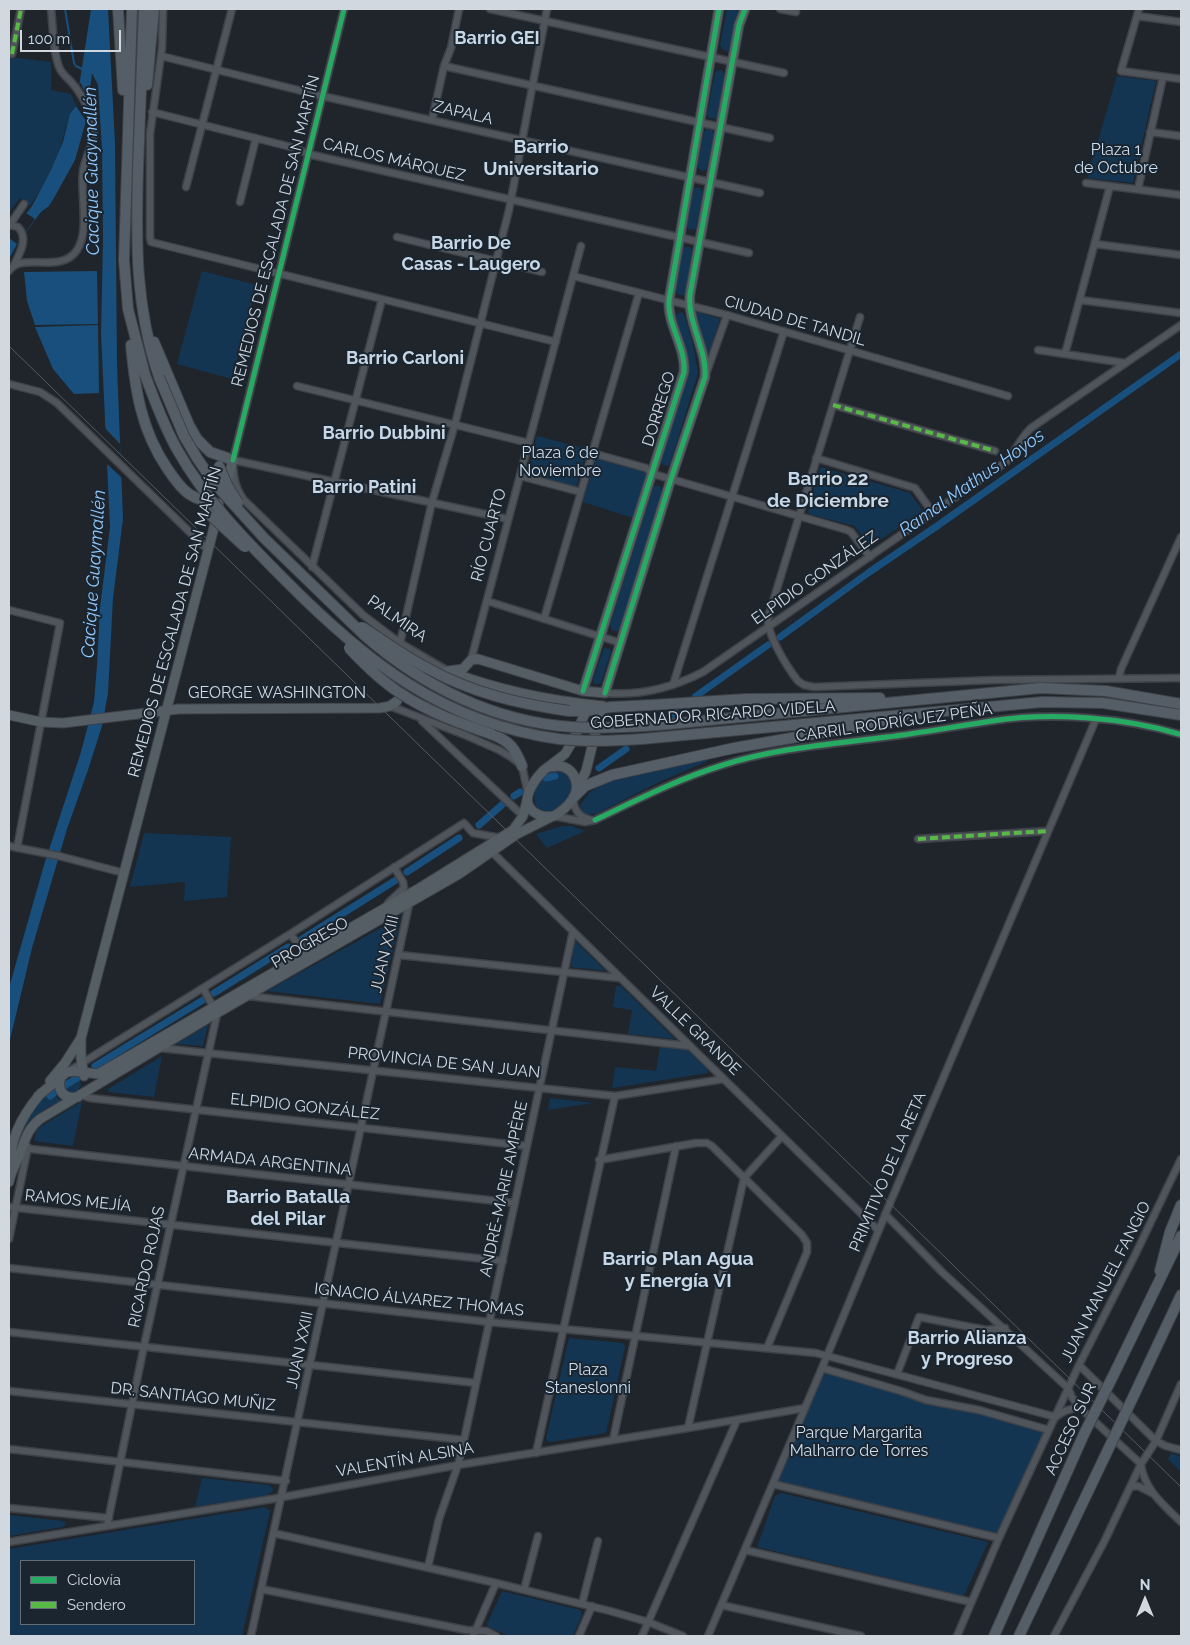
<!DOCTYPE html>
<html>
<head>
<meta charset="utf-8">
<style>
  body { margin:0 }
  #map { position:relative; width:1190px; height:1645px; overflow:hidden; background:#1f252b; font-family:Raleway,sans-serif }
  canvas { display:block }
  .frame { position:absolute; inset:0; border:10px solid #d1d8e0; pointer-events:none }
  .legend { position:absolute; left:20px; top:1560px; width:175px; height:65px; box-sizing:border-box; background:#1a2530; border:1px solid #636d76; margin:0; padding:6px 9px; list-style:none; font-size:15px; color:#d1d8e0 }
  .legend li { display:flex; align-items:center; gap:10px; height:25px }
  .legend b { width:25px; border:1px solid #636d76 }
  .north { position:absolute; left:1120px; top:1575px; width:50px; height:50px; -webkit-text-stroke:4px #1a2530; paint-order:stroke; rotate:0deg; font-size:14px; font-weight:700; line-height:20px; text-align:center; color:#d1d8e0 }
  .north::after { content:''; display:block; margin:auto; width:18px; height:22px; background:#d1d8e0; clip-path:polygon(50% 0,100% 100%,50% 72%,0 100%) }
  .scale { position:absolute; left:20px; top:30px; width:101px; height:22px; box-sizing:border-box; border:2px solid #d1d8e0; border-top:0; padding-left:6px; font-size:15px; line-height:18px; white-space:nowrap; color:#d1d8e0; -webkit-text-stroke:4px #1a2530; paint-order:stroke }
</style>
</head>
<body>
<div id="map">
<canvas width="1190" height="1645"></canvas>
<div class="frame"></div>
<ul class="legend">
<li><b style="height:6px;background:#26ab63"></b>Ciclovía</li>
<li><b style="height:6px;background:#58b947"></b>Sendero</li>
</ul>
<div class="north">N</div>
<div class="scale">100 m</div>
</div>
<script>
const g = document.querySelector('canvas').getContext('2d');
g.lineJoin = 'round';
function fillPath(path, color) {
  g.fillStyle = color;
  g.fill(path, 'evenodd');
}
function stroke(path, color, width, dash) {
  g.strokeStyle = color;
  g.lineWidth = width;
  g.lineCap = dash ? 'butt' : 'round';
  g.setLineDash(dash || []);
  g.stroke(path);
}
function drawText(font, color, halo, rows, align = 'center') {
  g.font = font + ' Raleway,sans-serif';
  g.lineWidth = 4;
  g.setLineDash([]);
  g.textBaseline = 'middle';
  g.strokeStyle = halo;
  g.fillStyle = color;
  for (const [text, x, y, turn = 0] of rows) {
    g.save();
    g.translate(x, y);
    g.rotate((+turn || 0) * Math.PI / 180);
    g.textAlign = isNaN(turn) ? turn : align;
    if (halo) g.strokeText(text, 0, 0);
    g.fillText(text, 0, 0);
    g.restore();
  }
}
fillPath(new Path2D(`
  M727 9H738L730 48 727 51 722 49 720 45Z
  M9 57 51 62V90L71 94 76 106C65 120 64 140 57 157 50 174 40 190 30 206L20 198 9 212Z
  M722 70 725 75 717 117 715 119 709 118 707 115 715 73 716 71Z
  M1117 76 1156 81 1133 183 1087 178Z
  M707 129 712 130 714 134 707 168 706 170 702 171 698 168V163L704 132Z
  M694 188H700L703 192 696 228 695 230 688 229 686 225Z
  M684 247H690L692 251 685 295C681 296 677 295 676 291L682 249Z
  M202 271 257 285 232 379 177 364Z
  M682 312 685 317 693 344 698 373 670 464 668 466 662 464 661 461 688 372V361L676 316 677 314Z
  M697 312 720 319 707 358 694 315Z
  M537 436 587 449 576 487 527 474Z
  M597 459 646 472 647 475 633 518 583 502 595 461Z
  M821 467 910 493 923 511 871 546 854 526 809 514 808 511 819 470Z
  M655 486H660L662 491 620 627 617 631H612L610 625 653 488Z
  M604 648 610 649 611 652 601 683 595 684 593 682 594 677Z
  M712 757 706 762 659 782 596 814 588 815 581 811 580 805 590 792 612 779Z
  M559 769 570 775C571 778 573 783 573 786 573 791 568 796 565 800 562 804 559 809 554 811 538 820 529 799 538 785 543 777 548 771 559 769Z
  M562 826H571L585 831 547 848 536 834Z
  M144 833 231 837 227 897 184 901 185 882 130 887Z
  M401 917 380 1004 267 991Z
  M575 941 606 971 571 967Z
  M616 986H621L675 1039 628 1034 632 1010 613 1007Z
  M208 1025 203 1046 176 1044Z
  M660 1046 686 1049 707 1069 708 1073 612 1088 615 1067 656 1071Z
  M162 1056 154 1097 109 1092 108 1089Z
  M80 1078 81 1086 76 1092 69 1093 64 1089Z
  M51 1088 53 1091 49 1095 51 1097 55 1095 61 1101C44 1108 27 1119 20 1137L19 1136 30 1113Z
  M550 1098 593 1103 548 1110Z
  M81 1102H82L73 1146 34 1141 36 1132 40 1127Z
  M569 1338 623 1343 625 1347 606 1433 550 1442 547 1441 546 1438Z
  M822 1368 1049 1430 999 1538 773 1484Z
  M1171 1453 1181 1457V1472L1168 1459Z
  M202 1478 269 1485 273 1488 272 1492 266 1496 195 1507Z
  M781 1493 988 1542 964 1596 757 1547 775 1496Z
  M265 1507 270 1511 242 1636H9V1549ZM21 1561H194V1624H21Z
  M9 1515 63 1521 66 1524 63 1527 9 1536Z
  M502 1591 580 1610 582 1615 573 1636H509L488 1627 487 1624Z`), '#133552');
fillPath(new Path2D(`
  M91 9H108L115 143 117 364 123 519 113 598 108 693 102 726 88 770 67 829 32 948 9 1044V988L44 865 81 752 94 702 97 665 100 608 110 527 101 334 103 239 102 149 98 85 92 73 86 121 75 160 54 198 49 206 41 212 17 244 9 259V236L32 206 51 170 63 142 70 114 76 106Z
  M97 271 98 324 35 325 27 301 24 272Z
  M98 325 99 393 74 394 53 369 35 327Z`), '#184f7c');
fillPath(new Path2D(`
  M80 82 88 98 86 121 76 106Z
  M26 213 35 219 17 244 9 238V236Z
  M104 427 120 444 122 478 106 463Z`), '#1f252b');
stroke(new Path2D(`
  M65 9 74 63 76 66 82 69`), '#184f7c', 2);
stroke(new Path2D(`
  M780 637 868 573 937 526 1181 354
  M696 696 768 645
  M669 718 675 712
  M599 768 626 749
  M546 778 555 776
  M514 796 520 792
  M479 825 504 803
  M407 872 459 838
  M302 939 396 880
  M214 993 288 947
  M95 1066 203 1000
  M64 1086 77 1078
  M50 1096 54 1093`), '#184f7c', 7);
const minor = new Path2D(`
  M163 9 162 48 150 134V237L151 242 556 342
  M344 9 233 460C233 476 235 488 244 500L363 615 400 643 448 671
  M490 9 784 73
  M780 9 796 12
  M1139 9 1121 71 1181 79
  M1137 16 1181 22
  M12 54 21 9
  M161 56 322 96 760 193
  M444 66 770 138
  M152 112 295 148 308 154 749 253
  M432 120 444 66 451 48 459 9
  M1150 132 1181 136
  M1086 183 1181 195
  M186 187 232 9
  M1138 189 1163 77
  M240 202 256 138
  M10 225 18 227C29 238 20 253 14 265
  M9 226 24 204
  M397 237 542 272
  M1095 244 1181 255
  M9 271C21 251 61 275 77 250 90 231 80 194 83 171 85 155 97 141 93 124 90 110 81 93 72 83 68 78 63 75 60 69 53 55 53 25 51 9
  M573 276 727 315 1008 396
  M1080 300 1181 313
  M860 317 768 618C767 635 787 667 798 681L804 685 814 687 994 680 1181 678
  M1038 350 1125 363
  M1065 354 1110 186
  M707 371 727 315
  M9 384 40 392 57 403 208 550
  M297 386 529 443
  M833 405 995 451
  M592 453 646 468 653 474 671 479 847 530 851 532 870 557
  M816 458 915 488 933 513
  M233 460 508 519
  M520 476 581 492
  M312 567 382 299
  M487 601 621 643
  M9 610 60 623 17 848
  M544 619 639 293
  M400 643 432 502 455 424 509 210 547 9
  M471 660 581 246
  M1119 678 1121 669 1181 537
  M673 685 784 331
  M605 693C640 696 672 688 703 672L1006 462C1016 451 1020 438 1031 428L1181 325
  M390 706 465 735 499 750 511 757 522 766 528 793
  M422 721 523 816
  M573 800C575 811 579 817 591 820
  M554 816 585 822 595 820C637 800 678 779 723 765 776 748 833 744 887 737 922 733 957 726 992 721 1050 712 1122 717 1179 734
  M918 839 1048 831
  M9 846 59 856 124 873
  M492 852 878 1230
  M388 903 404 888 403 882 394 867
  M290 934C295 939 297 946 305 947L319 939 330 938
  M399 955 620 978
  M248 996 689 1046
  M160 1048 615 1096 724 1079
  M69 1071 290 934 464 823 473 833 501 838
  M81 1095 90 1098 527 1146
  M22 1148 515 1203
  M599 1160 696 1143H707L712 1146 802 1235 807 1243V1252L767 1348
  M9 1207 503 1261
  M885 1214 942 1272 1068 1388 1072 1397 1079 1407 1141 1464
  M9 1239 28 1147
  M9 1268 489 1322 816 1353 1056 1417
  M9 1332 476 1383
  M1079 1365 1156 1441 1166 1446 1181 1450
  M822 1368 901 1391 926 1400 979 1410 1049 1430
  M897 1374 919 1317 986 1330 1005 1328
  M9 1391 464 1440
  M1057 1416 1065 1411 1079 1407
  M688 1428 744 1178 782 1136
  M613 1440 676 1146
  M9 1449 286 1481
  M536 1453 615 1096
  M1141 1465C1145 1491 1164 1505 1181 1522
  M773 1484 999 1538
  M1130 1487 1138 1486 1152 1493
  M9 1508 109 1518
  M107 1526 144 1346 217 1014 203 988
  M273 1533 496 1583 610 1611 648 1622 683 1636
  M9 1542 272 1499 458 1465 688 1428 805 1408
  M745 1550 971 1602
  M428 1567 439 1519 458 1465 464 1440 573 931
  M261 1589 466 1630 486 1631 496 1636
  M524 1590 538 1536
  M582 1604 598 1541
  M721 1605 861 1636
  M251 1636 410 900
  M473 1636 496 1583
  M579 1636 592 1606
  M642 1636 737 1420
  M708 1636 822 1368 890 1203 1096 719
  M957 1636 999 1538 1079 1365 1135 1255 1181 1159
  M1054 1636 1105 1540 1141 1464 1156 1441 1181 1384`);
const major = new Path2D(`
  M226 486 233 460
  M448 671C497 690 551 701 603 706
  M430 678 448 671 463 669 471 660 478 659 583 691 605 693 671 479 705 377C707 349 687 323 690 294L739 25 745 9
  M583 691 684 372C686 347 667 325 669 300L719 9
  M9 715 41 722 63 723 179 709 380 708 390 706 397 701
  M560 766C576 769 581 787 572 800 567 807 561 812 554 816 539 819 522 809 529 792 532 784 538 776 544 770L548 767Z
  M548 767 565 754 571 744 588 707
  M576 791 586 771 602 706
  M84 1076 81 1058V1038L217 516
  M61 1077C56 1090 64 1100 78 1097
  M50 1081 65 1063 81 1038
  M38 1096 67 1072 74 1071 98 1074 418 889 513 830 523 816 527 800
  M11 1169C8 1141 23 1114 41 1093
  M9 1182C11 1171 15 1166 19 1156 25 1141 27 1129 40 1119L205 1020 459 874 517 834 551 817`);
const highway = new Path2D(`
  M118 9 123 90
  M132 9 124 260 128 309 145 375
  M144 9C142 62 140 116 138 169 136 243 135 306 159 377
  M147 85 154 9
  M154 342 189 425 197 439 210 452 233 460
  M131 345C135 389 141 430 167 468 173 477 180 488 189 494 198 500 208 502 218 504
  M569 711H586L611 707 652 705 746 699 880 698
  M659 725 1041 688 1106 691 1181 704
  M491 734C510 741 515 748 522 766
  M642 739 1042 702 1103 703 1181 715
  M574 797 585 786 612 775 734 748 883 722
  M1160 1271 1170 1232 1181 1205
  M1114 1374 1181 1236
  M1135 1393 1181 1295
  M994 1636 1084 1434
  M1019 1636 1106 1454`);
stroke(minor, '#3e4248', 9);
stroke(major, '#3e4248', 11);
stroke(highway, '#3e4248', 12);
stroke(minor, '#4f555a', 6);
stroke(major, '#555d65', 9);
stroke(highway, '#555d66', 10);
stroke(new Path2D(`
  M9 346 1181 1487`), '#565b61', 1);
const highwayBridge = new Path2D(`
  M145 375C155 401 164 427 178 451 205 499 245 540 284 579 364 660 442 723 559 739 586 742 614 741 642 739
  M159 377 184 436 197 458 214 483 264 538 364 635C422 686 495 722 572 727 601 729 630 727 659 725
  M219 466 228 487 238 503
  M207 512 245 547
  M362 627C384 641 404 656 427 668 472 693 519 704 569 711
  M349 648C364 664 381 681 400 693 428 712 460 723 491 734
  M1084 1434 1114 1374
  M1106 1454 1135 1393`);
stroke(highwayBridge, '#3e4248', 12, []);
stroke(highwayBridge, '#555d66', 10);
stroke(new Path2D(`
  M12 54 21 9
  M833 405 995 451
  M918 839 1048 831`), '#58b947', 4, [8, 4]);
stroke(new Path2D(`
  M233 460 344 9
  M583 691 684 372C686 347 667 325 669 300L719 9
  M605 693 671 479 705 377C707 349 687 323 690 294L739 25 745 9
  M595 820C637 800 678 779 723 765 776 748 833 744 887 737 922 733 957 726 992 721 1050 712 1122 717 1179 734`), '#26ab63', 5);
drawText('16px', '#d1d8e0', '#1a2530', [
  ["ZAPALA",463,113,13],
  ["CARLOS MÁRQUEZ",394,160,13],
  ["REMEDIOS DE ESCALADA DE SAN MARTÍN",276,231,-76],
  ["CIUDAD DE TANDIL",795,321,16],
  ["DORREGO",659,409,-73],
  ["RÍO CUARTO",489,535,-75],
  ["ELPIDIO GONZÁLEZ",815,578,-35],
  ["PALMIRA",397,619,35],
  ["REMEDIOS DE ESCALADA DE SAN MARTÍN",175,622,-75],
  ["GEORGE WASHINGTON",277,693],
  ["GOBERNADOR RICARDO VIDELA",713,715,-4],
  ["CARRIL RODRÍGUEZ PEÑA",894,723,-8],
  ["PROGRESO",310,943,-30],
  ["JUAN XXIII",385,954,-77],
  ["VALLE GRANDE",695,1031,44],
  ["PROVINCIA DE SAN JUAN",444,1063,6],
  ["ELPIDIO GONZÁLEZ",305,1107,6],
  ["ARMADA ARGENTINA",270,1162,6],
  ["PRIMITIVO DE LA RETA",888,1172,-67],
  ["ANDRÉ-MARIE AMPÈRE",504,1189,-78],
  ["RAMOS MEJÍA",78,1201,6],
  ["RICARDO ROJAS",147,1267,-78],
  ["JUAN MANUEL FANGIO",1106,1282,-63],
  ["IGNACIO ÁLVAREZ THOMAS",419,1300,6],
  ["JUAN XXIII",300,1350,-78],
  ["DR. SANTIAGO MUÑIZ",193,1397,6],
  ["ACCESO SUR",1071,1429,-65],
  ["VALENTÍN ALSINA",405,1460,-10]
]);
drawText('16px', '#ccdef0', '#1a2530', [
  ["Plaza 1",1116,150],
  ["de Octubre",1116,168],
  ["Plaza 6 de",560,453],
  ["Noviembre",560,471],
  ["Plaza",588,1370],
  ["Staneslonni",588,1388],
  ["Parque Margarita",859,1433],
  ["Malharro de Torres",859,1451]
]);
drawText('bold 18px', '#c8d7e5', '#1a2530', [
  ["Barrio GEI",497,39],
  ["Barrio De",471,244],
  ["Casas - Laugero",471,265],
  ["Barrio Carloni",405,359],
  ["Barrio Dubbini",384,434],
  ["Barrio Patini",364,488],
  ["Barrio Alianza",967,1339],
  ["y Progreso",967,1360]
]);
drawText('italic 18px', '#92c9fd', '#1a2530', [
  ["Cacique Guaymallén",92,171,-91],
  ["Ramal Mathus Hoyos",972,483,-35],
  ["Cacique Guaymallén",94,574,-86]
]);
drawText('bold 19px', '#c8d7e5', '#1a2530', [
  ["Barrio",541,147],
  ["Universitario",541,169],
  ["Barrio 22",828,479],
  ["de Diciembre",828,501],
  ["Barrio Batalla",288,1197],
  ["del Pilar",288,1219],
  ["Barrio Plan Agua",678,1259],
  ["y Energía VI",678,1281]
]);
</script>
</body>
</html>
